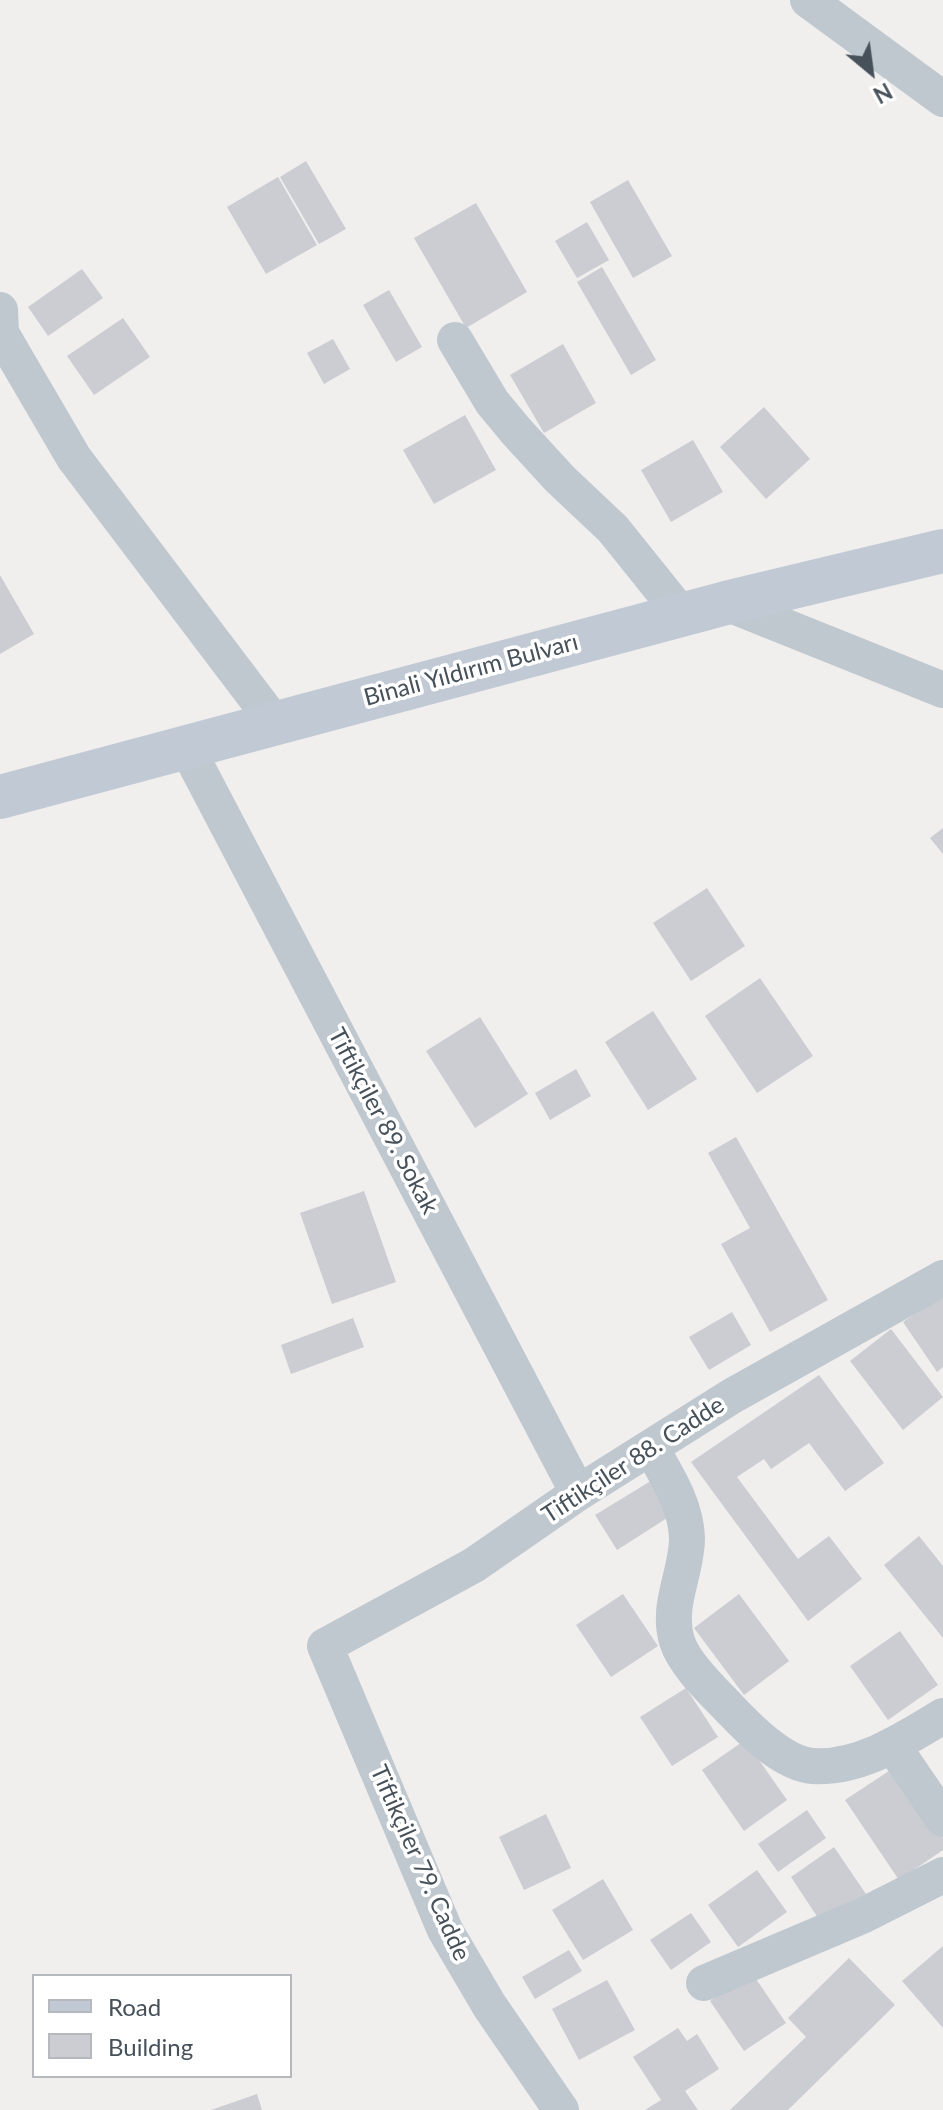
<!DOCTYPE html>
<html>
<head>
<meta charset="utf-8">
<style>
  body { margin:0 }
  #map { position:relative; width:943px; height:2110px; overflow:hidden; background:#f1eeee; font-family:Lato,sans-serif }
  canvas { display:block }
  .legend { position:absolute; left:32px; top:1974px; width:260px; height:104px; box-sizing:border-box; background:#fff; border:2px solid #b5b9bd; margin:0; padding:10px 14px; list-style:none; font-size:24px; color:#47515a }
  .legend li { display:flex; align-items:center; gap:16px; height:40px }
  .legend b { width:40px; border:2px solid #b5b9bd }
  .north { position:absolute; left:831px; top:32px; width:80px; height:80px; -webkit-text-stroke:6px #fff; paint-order:stroke; rotate:151deg; font-size:22px; font-weight:700; line-height:32px; text-align:center; color:#47515a }
  .north::after { content:''; display:block; margin:auto; width:28px; height:36px; background:#47515a; clip-path:polygon(50% 0,100% 100%,50% 72%,0 100%) }
</style>
</head>
<body>
<div id="map">
<canvas width="943" height="2110"></canvas>
<ul class="legend">
<li><b style="height:10px;background:#c0c9d4"></b>Road</li>
<li><b style="height:22px;background:#cbcdd2"></b>Building</li>
</ul>
<div class="north">N</div>
</div>
<script>
const g = document.querySelector('canvas').getContext('2d');
g.lineJoin = 'round';
function fillPath(path, color) {
  g.fillStyle = color;
  g.fill(path, 'evenodd');
}
function stroke(path, color, width, dash) {
  g.strokeStyle = color;
  g.lineWidth = width;
  g.lineCap = dash ? 'butt' : 'round';
  g.setLineDash(dash || []);
  g.stroke(path);
}
function drawText(font, color, halo, rows, align = 'center') {
  g.font = font + ' Lato,sans-serif';
  g.lineWidth = 7;
  g.setLineDash([]);
  g.textBaseline = 'middle';
  g.strokeStyle = halo;
  g.fillStyle = color;
  for (const [text, x, y, turn = 0] of rows) {
    g.save();
    g.translate(x, y);
    g.rotate((+turn || 0) * Math.PI / 180);
    g.textAlign = isNaN(turn) ? turn : align;
    if (halo) g.strokeText(text, 0, 0);
    g.fillText(text, 0, 0);
    g.restore();
  }
}
fillPath(new Path2D(`
  M306 161 346 229 319 244 280 177Z
  M278 177 317 245 266 274 227 207Z
  M628 180 672 256 633 278 590 202Z
  M476 203 527 292 466 328 414 238Z
  M587 222 609 260 577 278 555 241Z
  M602 267 656 360 631 375 577 282Z
  M82 269 103 298 48 336 28 307Z
  M389 290 422 347 396 362 363 305Z
  M123 318 150 357 94 395 67 356Z
  M333 339 350 369 324 384 307 353Z
  M563 344 596 403 544 433 510 375Z
  M764 407 810 459 766 499 720 447Z
  M465 415 496 470 434 504 403 450Z
  M693 440 723 492 671 522 641 470Z
  M0 575 34 634 0 654Z
  M943 828V854L930 838Z
  M707 888 745 946 691 981 653 923Z
  M760 978 813 1056 757 1093 705 1016Z
  M653 1011 697 1079 648 1110 605 1042Z
  M480 1017 528 1094 475 1128 426 1051Z
  M576 1069 591 1096 550 1120 535 1093Z
  M736 1137 828 1300 770 1332 721 1244 750 1228 708 1153Z
  M364 1191 396 1282 332 1304 300 1213Z
  M943 1295V1367L937 1372 903 1322Z
  M732 1312 751 1345 709 1370 689 1337Z
  M353 1318 364 1347 291 1374 281 1345Z
  M891 1329 943 1397 903 1430 850 1361Z
  M819 1375 884 1463 845 1491 809 1443 771 1469 764 1459 737 1477 798 1559 829 1536 862 1579 808 1621 691 1462Z
  M654 1479 675 1513 617 1550 595 1515Z
  M919 1536 943 1566V1638L884 1565Z
  M623 1594 658 1646 611 1677 576 1625Z
  M739 1594 789 1661 744 1695 694 1628Z
  M900 1631 938 1685 888 1720 850 1666Z
  M686 1688 718 1737 672 1766 640 1717Z
  M745 1740 787 1800 744 1831 702 1770Z
  M895 1767 943 1838V1850L899 1880 845 1800Z
  M807 1810 826 1838 778 1872 758 1844Z
  M546 1814 571 1868 524 1890 499 1837Z
  M834 1847 866 1894 822 1924 791 1877Z
  M757 1870 787 1912 738 1947 708 1905Z
  M603 1879 633 1930 583 1960 552 1910Z
  M691 1913 711 1942 671 1970 650 1940Z
  M943 1946V2028L902 1981Z
  M569 1950 582 1971 535 1999 522 1977Z
  M849 1958 895 2005 788 2110H730L806 2037 788 2018Z
  M752 1973 786 2023 744 2051 710 2001Z
  M607 1980 635 2030 579 2060 552 2009Z
  M678 2028 687 2041 697 2034 719 2069 685 2091 698 2110H645L661 2100 633 2057Z
  M257 2094 262 2110H211Z`), '#cbcdd2');
stroke(new Path2D(`
  M808 0 943 99
  M0 310 1 333 74 458 274 722
  M455 340 492 402 516 431 560 479 613 529 682 615
  M726 603 943 690
  M187 748 578 1493
  M651 1448C667 1476 686 1505 687 1538 687 1573 666 1605 677 1641 684 1664 712 1690 729 1708 749 1729 783 1764 813 1766 860 1769 905 1739 943 1716
  M893 1746 943 1819
  M704 1983 862 1916 943 1875
  M561 2110 489 2005 445 1930 325 1646 474 1565 578 1493 732 1396 943 1278`), '#bfc8cf', 36);
stroke(new Path2D(`
  M0 797 726 603 943 551`), '#c0c9d4', 44);
drawText('24px', '#47515a', '#fff', [
  ["Binali Yıldırım Bulvarı",471,670,-15],
  ["Tiftikçiler 89. Sokak",383,1121,62],
  ["Tiftikçiler 88. Cadde",633,1460,-33],
  ["Tiftikçiler 79. Cadde",420,1863,66]
]);
</script>
</body>
</html>
